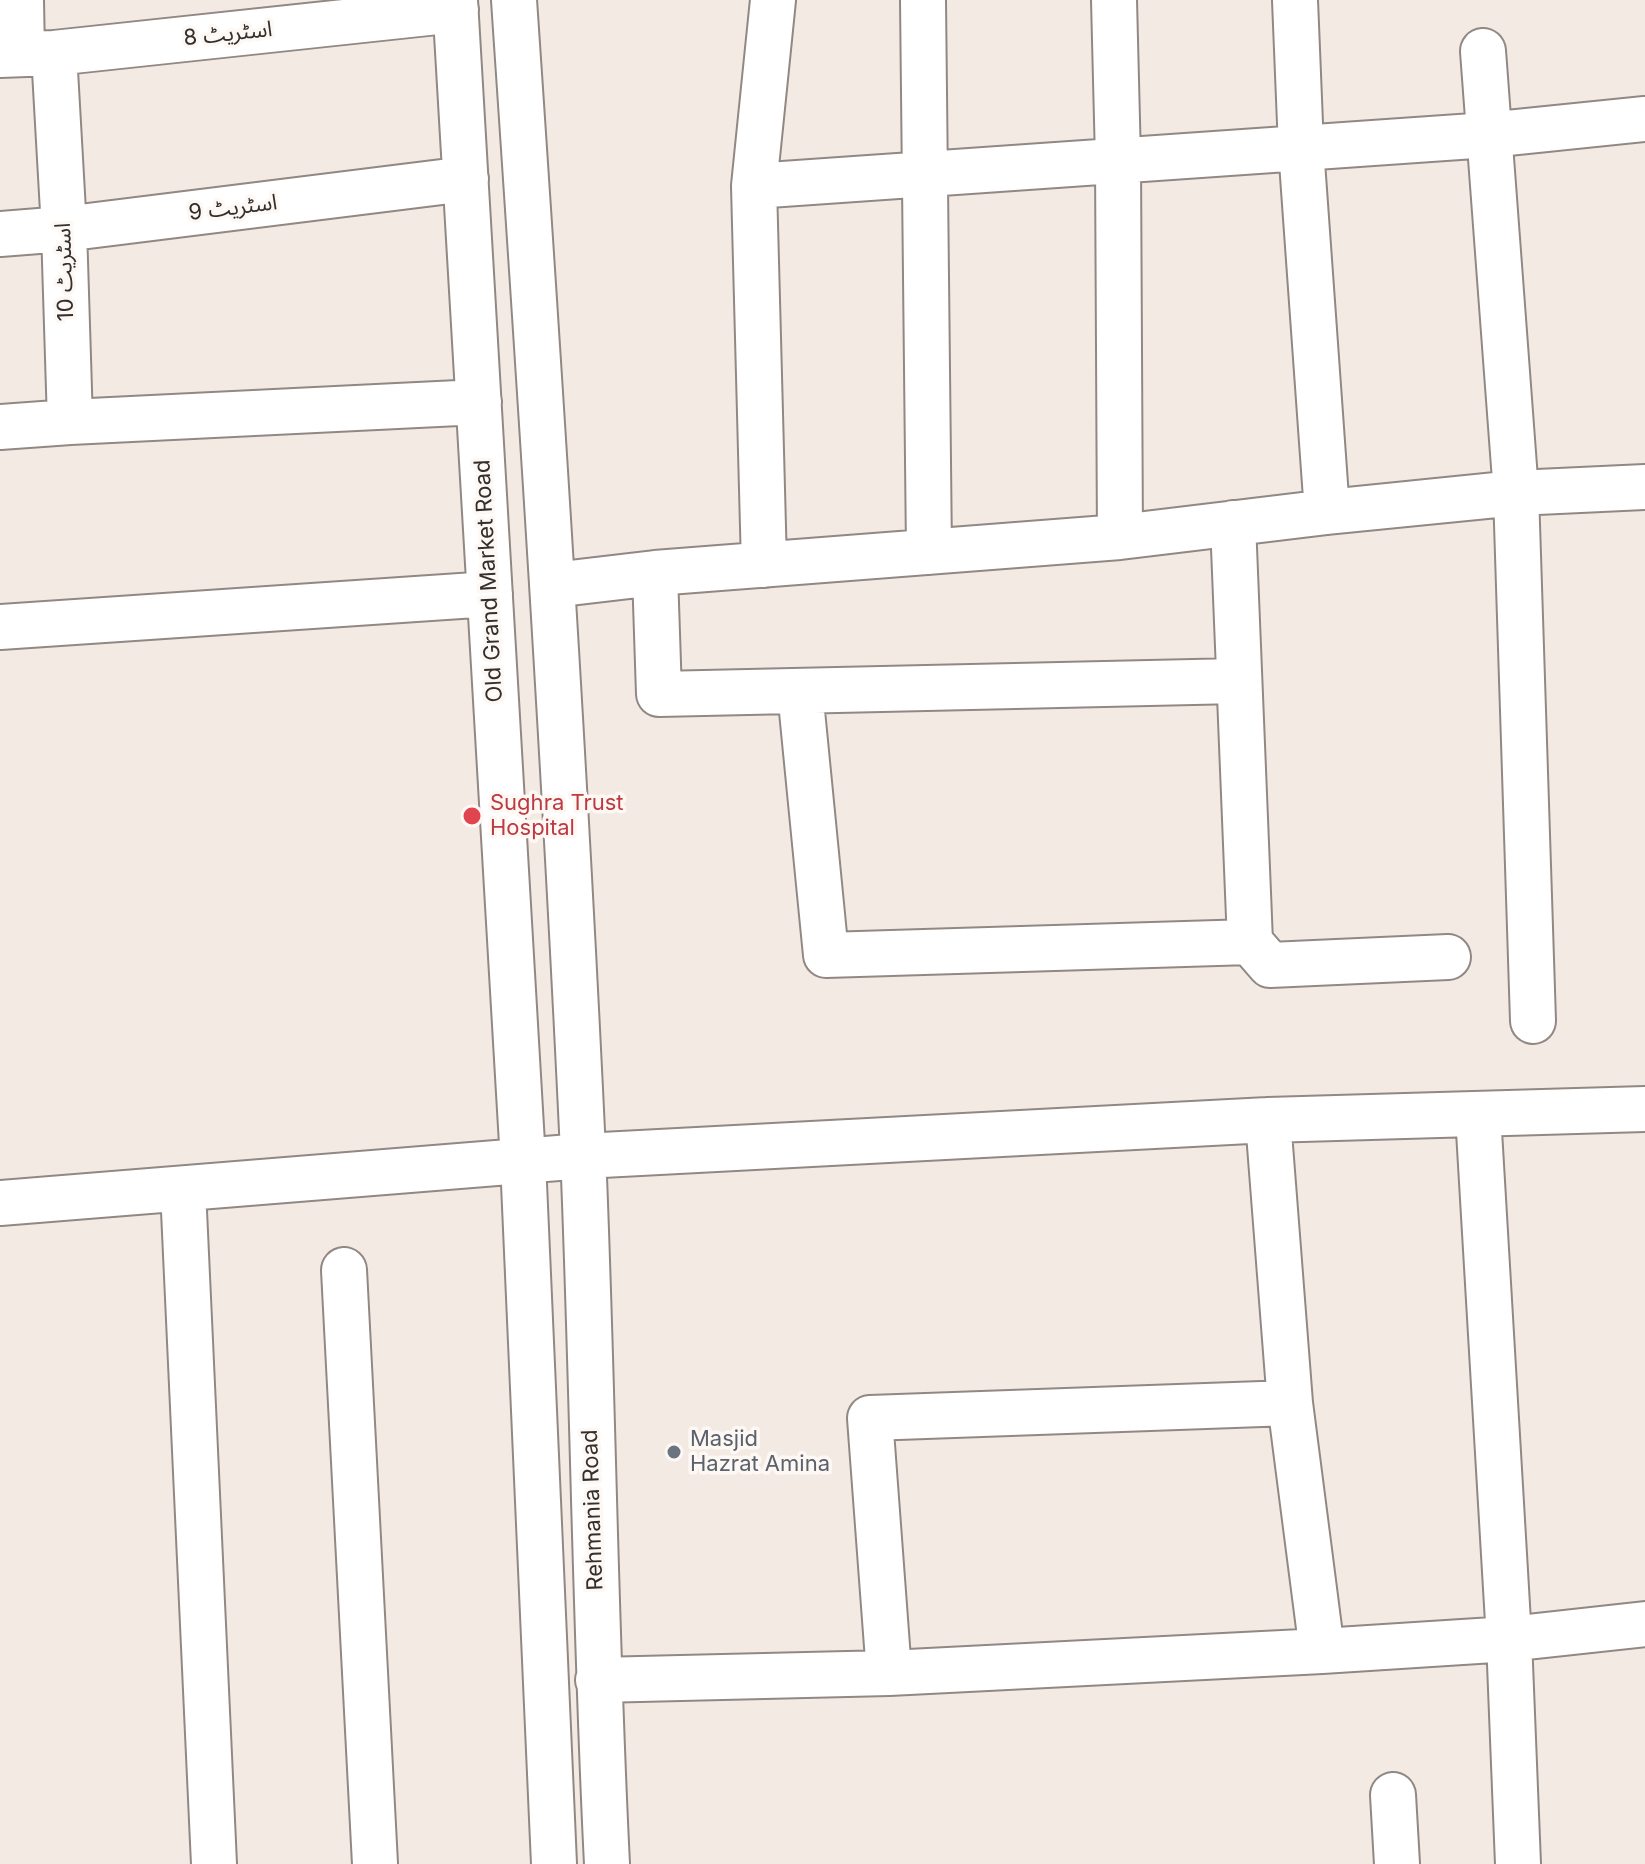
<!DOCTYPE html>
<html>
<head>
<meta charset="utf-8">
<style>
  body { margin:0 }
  canvas { display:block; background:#f4eae4 }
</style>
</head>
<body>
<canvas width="1645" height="1864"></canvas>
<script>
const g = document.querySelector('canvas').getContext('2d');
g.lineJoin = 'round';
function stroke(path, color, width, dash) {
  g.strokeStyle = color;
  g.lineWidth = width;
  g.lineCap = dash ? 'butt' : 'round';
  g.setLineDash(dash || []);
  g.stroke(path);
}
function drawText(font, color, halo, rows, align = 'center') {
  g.font = font + ' Inter,"Noto Sans Arabic",sans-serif';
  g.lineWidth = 7;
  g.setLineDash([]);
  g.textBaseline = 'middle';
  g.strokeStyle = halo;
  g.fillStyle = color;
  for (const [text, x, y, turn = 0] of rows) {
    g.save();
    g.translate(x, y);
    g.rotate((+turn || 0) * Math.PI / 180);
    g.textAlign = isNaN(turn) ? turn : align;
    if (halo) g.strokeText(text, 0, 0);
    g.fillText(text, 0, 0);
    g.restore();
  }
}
const minor = new Path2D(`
  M21 0 22 54
  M455 0 523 1161 554 1864
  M514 0C540 384 565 767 583 1152 593 1389 595 1627 607 1864
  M773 0 754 186 1488 135 1645 119
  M923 0 929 552
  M1114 0 1118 160 1120 537
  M1295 0 1301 148 1327 512
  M1483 51 1516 493 1533 1021
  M0 55 54 53 456 10
  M754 186 764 565
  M0 234 64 229 466 179
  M70 422 479 402
  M0 427 70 422 64 229 54 53
  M1233 523 1250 942 1270 965 1448 957
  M655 573 659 694 1238 681
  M553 585 655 573 1120 537 1327 512 1516 493 1645 487
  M0 627 490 594
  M800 691 826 955 1250 942
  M1478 1114 1509 1639 1518 1864
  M1268 1120 1290 1403 1322 1651
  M183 1189 214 1864
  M0 1203 583 1156 1268 1120 1645 1109
  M344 1270 375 1864
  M889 1673 870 1418 1290 1403
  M598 1680 889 1673 1322 1651 1509 1639 1645 1624
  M1393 1795 1397 1864`);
stroke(minor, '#928883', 48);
stroke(minor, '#fff', 44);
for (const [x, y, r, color] of [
  [472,816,10,"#e0444e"],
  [674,1452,8,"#6b7280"]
]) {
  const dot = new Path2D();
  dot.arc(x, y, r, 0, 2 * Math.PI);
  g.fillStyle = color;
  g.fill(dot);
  stroke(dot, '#fef8f4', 3);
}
drawText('22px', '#332f2d', '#fef8f4', [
  ["اسٹریٹ 8",228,34,-6],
  ["اسٹریٹ 9",233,208,-7],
  ["اسٹریٹ 10",65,272,-92],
  ["Old Grand Market Road",489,581,-93],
  ["Rehmania Road",593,1510,-92]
]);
drawText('22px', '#be3a42', '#fef8f4', [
  ["Sughra Trust",490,803],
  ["Hospital",490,828]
], 'left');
drawText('22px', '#5b616d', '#fef8f4', [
  ["Masjid",690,1439],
  ["Hazrat Amina",690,1464]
], 'left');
</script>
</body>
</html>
